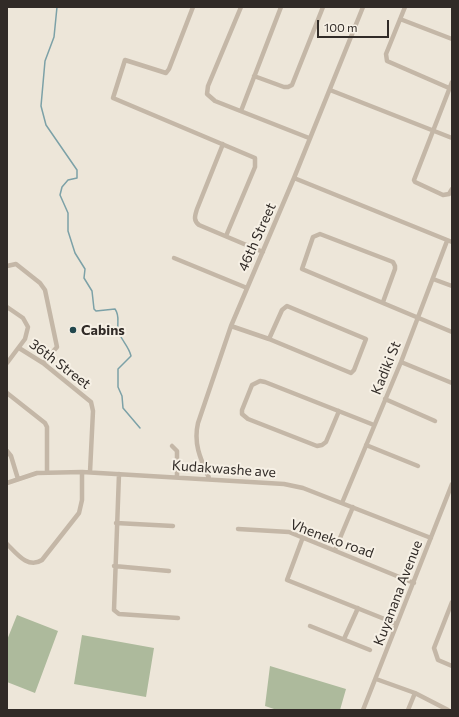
<!DOCTYPE html>
<html>
<head>
<meta charset="utf-8">
<style>
  body { margin:0 }
  #map { position:relative; width:459px; height:717px; overflow:hidden; background:#ede6d9; font-family:Commissioner,sans-serif }
  canvas { display:block }
  .frame { position:absolute; inset:0; border:8px solid #312b27; pointer-events:none }
  .scale { position:absolute; left:317px; top:20px; width:72px; height:18px; box-sizing:border-box; border:2px solid #312b27; border-top:0; padding-left:5px; font-size:12px; line-height:14px; white-space:nowrap; color:#312b27; -webkit-text-stroke:3px #f6f0e5; paint-order:stroke }
</style>
</head>
<body>
<div id="map">
<canvas width="459" height="717"></canvas>
<div class="frame"></div>
<div class="scale">100 m</div>
</div>
<script>
const g = document.querySelector('canvas').getContext('2d');
g.lineJoin = 'round';
function fillPath(path, color) {
  g.fillStyle = color;
  g.fill(path, 'evenodd');
}
function stroke(path, color, width, dash) {
  g.strokeStyle = color;
  g.lineWidth = width;
  g.lineCap = dash ? 'butt' : 'round';
  g.setLineDash(dash || []);
  g.stroke(path);
}
function drawText(font, color, halo, rows, align = 'center') {
  g.font = font + ' Commissioner,sans-serif';
  g.lineWidth = 4;
  g.setLineDash([]);
  g.textBaseline = 'middle';
  g.strokeStyle = halo;
  g.fillStyle = color;
  for (const [text, x, y, turn = 0] of rows) {
    g.save();
    g.translate(x, y);
    g.rotate((+turn || 0) * Math.PI / 180);
    g.textAlign = isNaN(turn) ? turn : align;
    if (halo) g.strokeText(text, 0, 0);
    g.fillText(text, 0, 0);
    g.restore();
  }
}
fillPath(new Path2D(`
  M17 615 58 631 35 693 7 682V640Z
  M82 635 154 648 146 697 74 684Z
  M270 666 346 689 340 710H277L265 706Z`), '#adba9c');
stroke(new Path2D(`
  M57 7 54 37 45 61 41 106 46 125 77 170V178L68 180 62 187 60 195 68 213V231L75 253 85 269 84 278 92 291 94 309 96 311 115 309C120 316 117 321 118 329 119 338 129 346 131 356L118 369V387L122 396 123 408 140 428`), '#7ca1a7', 1.5);
stroke(new Path2D(`
  M193 7 169 69 166 73 125 60 113 98 255 158V167L226 236
  M241 7 208 86 207 94 215 101 309 138
  M405 7 386 54 387 61 449 88
  M400 19 452 39
  M254 76 284 87H288L292 85 323 7
  M452 82 414 180 415 182 443 195 449 194 452 189
  M330 90 452 138
  M241 111 281 7
  M223 144 197 209C195 216 193 220 199 225L263 252
  M294 178 452 242
  M174 258 247 288
  M7 266 16 264 40 283 45 290 57 347 43 363
  M433 279 452 286
  M383 302 395 269V266L393 262 320 234 313 237 302 269 452 332
  M7 307 23 318 28 327 25 339 7 363
  M231 326 269 339 351 373 354 370 366 339 287 306 282 310 269 339
  M19 348 43 363 91 402 93 411 90 472
  M401 362 452 383
  M7 393 45 423 47 427V472
  M385 399 435 421
  M339 411 326 442 322 445 317 446 248 419 242 414V410L252 385 260 381 265 382 374 425
  M366 445 418 466
  M172 446 177 451V477
  M7 451 11 456 18 479
  M119 474 114 610 119 614 178 618
  M209 478C201 460 193 444 198 423L231 326 294 178 363 7
  M7 483 37 473 82 472 284 484 303 488 431 538
  M342 503 401 362 447 241
  M116 523 173 526
  M238 529 289 532 414 583
  M303 537 287 580 397 624
  M7 544C17 554 28 569 42 560L79 513 82 500V472
  M335 550 353 507
  M114 566 169 571
  M452 602 434 648 438 660 452 666
  M310 626 370 650
  M344 639 358 608
  M376 679 415 693 448 710
  M363 710 452 484
  M408 710 415 693`), '#c4b7a7', 4.5);
for (const [x, y, r, color] of [
  [73,330,4,"#22474d"]
]) {
  const dot = new Path2D();
  dot.arc(x, y, r, 0, 2 * Math.PI);
  g.fillStyle = color;
  g.fill(dot);
  stroke(dot, '#f6f0e5', 1.5);
}
drawText('14px', '#312b27', '#f6f0e5', [
  ["46th Street",257,237,-66],
  ["36th Street",60,364,37],
  ["Kadiki St",386,368,-68],
  ["Kudakwashe ave",224,469,4],
  ["Vheneko road",332,539,20],
  ["Kuyanana Avenue",398,593,-69]
]);
drawText('bold 14px', '#312b27', '#f6f0e5', [
  ["Cabins",81,330]
], 'left');
</script>
</body>
</html>
